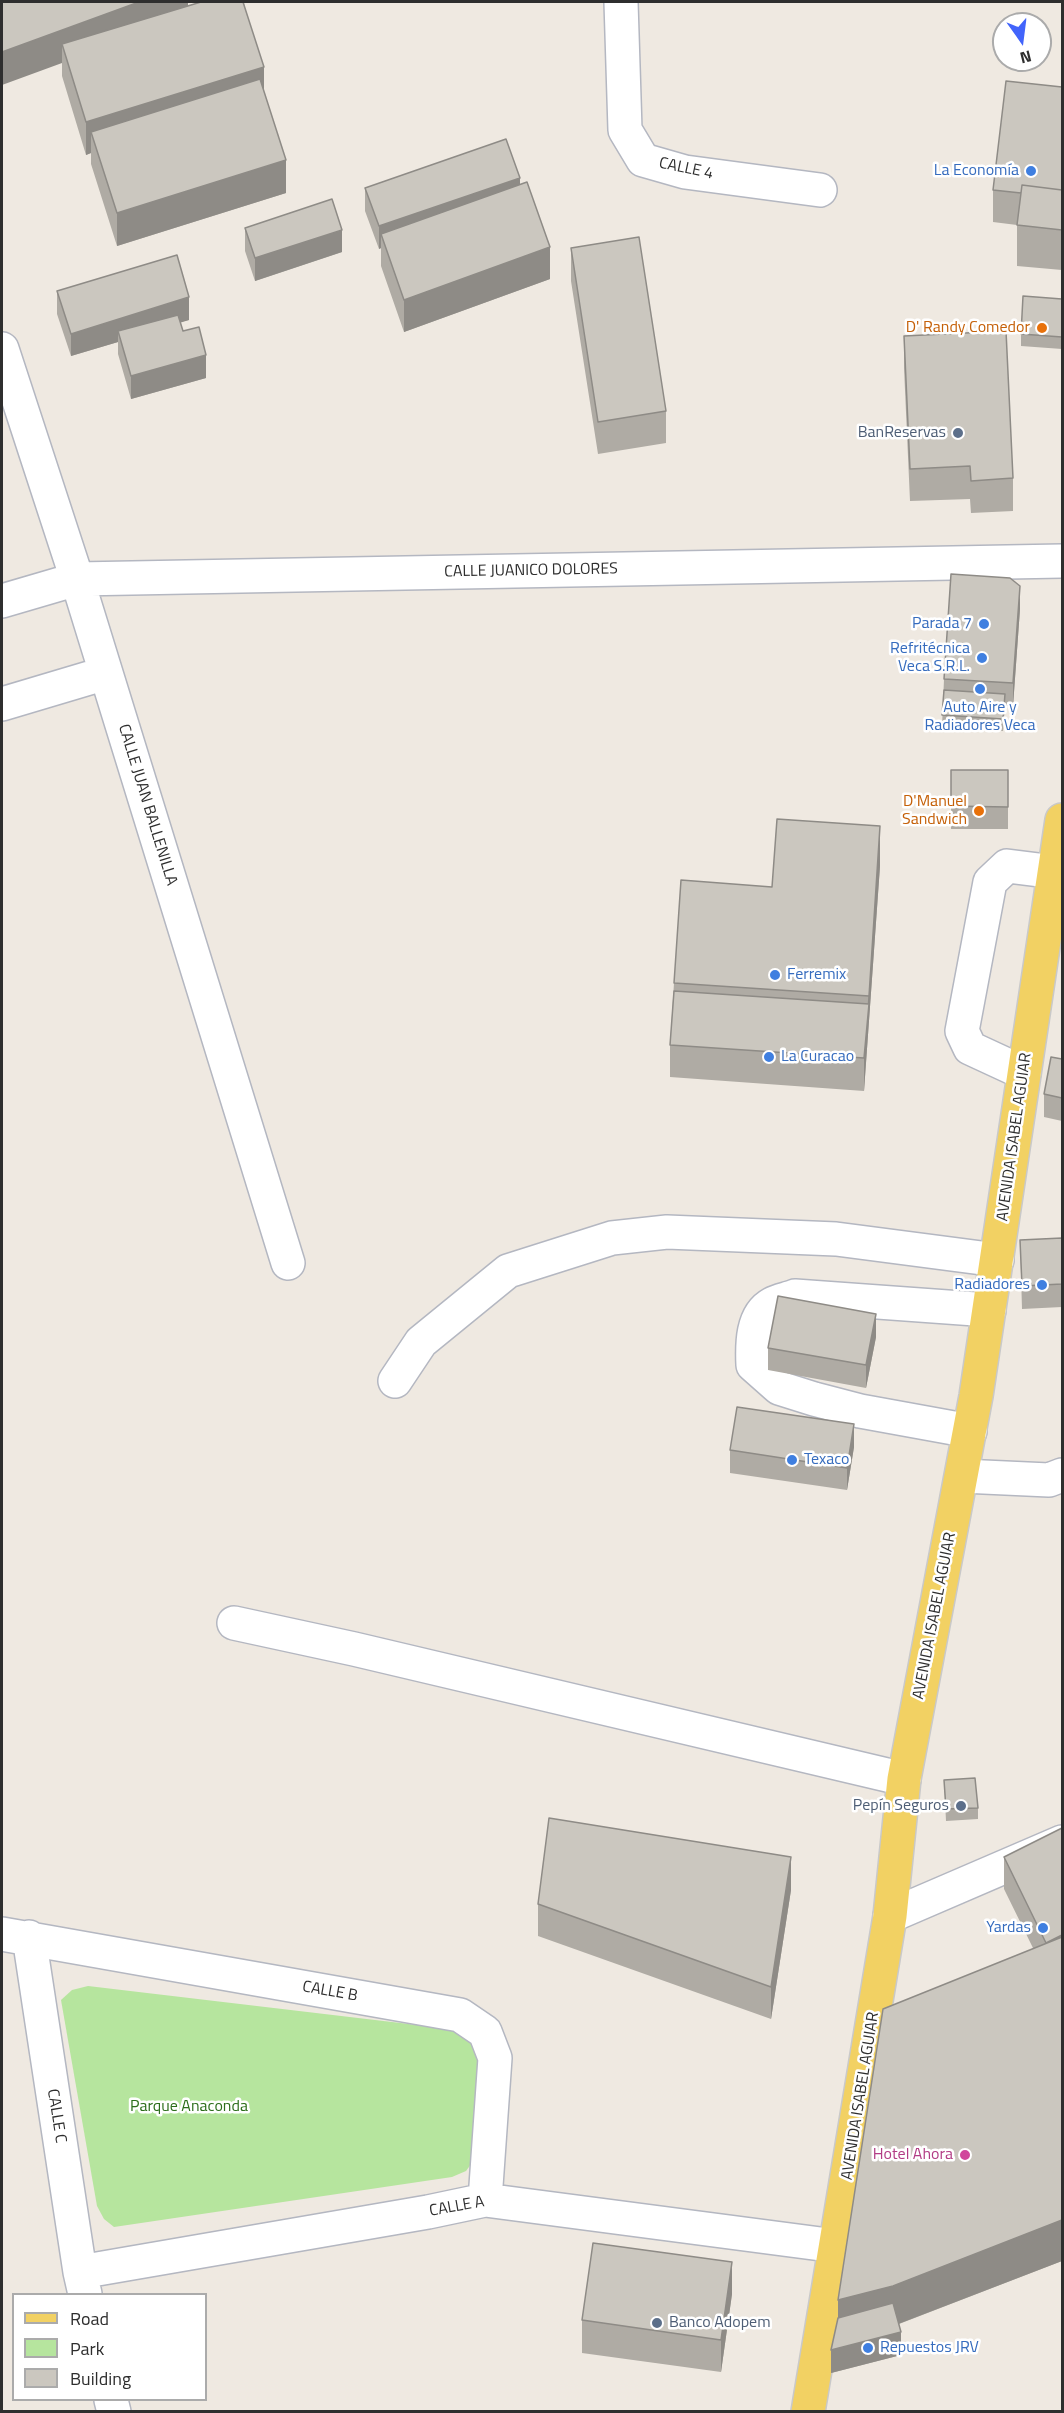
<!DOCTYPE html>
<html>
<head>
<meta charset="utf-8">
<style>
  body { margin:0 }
  #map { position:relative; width:1064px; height:2413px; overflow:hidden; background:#efe9e1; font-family:"Titillium Web",sans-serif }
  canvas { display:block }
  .frame { position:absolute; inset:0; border:3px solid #2e2e2e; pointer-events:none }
  .legend { position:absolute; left:12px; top:2293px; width:195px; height:108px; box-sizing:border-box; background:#fff; border:2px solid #ababab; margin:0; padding:8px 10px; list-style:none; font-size:18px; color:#2e2e2e }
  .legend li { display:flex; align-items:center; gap:12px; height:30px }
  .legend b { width:30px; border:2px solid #ababab }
  .north { position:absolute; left:992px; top:12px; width:60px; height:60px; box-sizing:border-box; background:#fff; border:2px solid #ababab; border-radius:50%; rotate:166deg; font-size:16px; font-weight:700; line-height:24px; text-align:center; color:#2e2e2e }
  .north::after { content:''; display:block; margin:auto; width:21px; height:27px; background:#4264fb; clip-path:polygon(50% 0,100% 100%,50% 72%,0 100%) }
</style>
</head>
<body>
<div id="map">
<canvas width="1064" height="2413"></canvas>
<div class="frame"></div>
<ul class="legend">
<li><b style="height:8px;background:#f2d163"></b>Road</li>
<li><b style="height:16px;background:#b6e59e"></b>Park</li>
<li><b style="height:16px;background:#cbc7bf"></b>Building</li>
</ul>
<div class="north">N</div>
</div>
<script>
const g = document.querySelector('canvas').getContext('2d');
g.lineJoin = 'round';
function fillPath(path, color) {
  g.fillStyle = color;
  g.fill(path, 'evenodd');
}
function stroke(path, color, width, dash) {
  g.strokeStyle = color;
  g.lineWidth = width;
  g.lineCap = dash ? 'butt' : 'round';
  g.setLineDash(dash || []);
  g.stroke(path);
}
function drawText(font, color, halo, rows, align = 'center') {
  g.font = font + ' "Titillium Web",sans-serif';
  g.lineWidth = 5;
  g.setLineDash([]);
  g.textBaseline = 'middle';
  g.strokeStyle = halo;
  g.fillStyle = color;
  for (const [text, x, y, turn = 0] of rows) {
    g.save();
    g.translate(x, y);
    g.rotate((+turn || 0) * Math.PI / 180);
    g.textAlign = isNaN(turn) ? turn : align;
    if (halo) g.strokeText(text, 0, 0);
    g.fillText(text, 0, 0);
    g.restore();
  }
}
fillPath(new Path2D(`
  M88 1986 451 2029 470 2036 478 2051 474 2160 466 2171 452 2177 114 2227 104 2219 97 2206 61 2000 72 1990Z`), '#b6e59e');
const minor = new Path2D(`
  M621 2 625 130 643 160 685 172 820 190
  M2 349 77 579 288 1263
  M2 601 77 579 1062 561
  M2 704 106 673
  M1024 1073 970 1048 962 1031 990 882 1007 866 1055 872
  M395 1381 421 1342 508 1271 612 1238 667 1232 836 1239 997 1260
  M970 1431 860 1411 814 1399 779 1388 753 1365C752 1344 752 1315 772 1304 779 1300 788 1299 795 1296L989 1310
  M962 1476 1049 1480 1062 1475
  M234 1623 354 1649 904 1779
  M890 1916 1062 1842
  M2 1934 460 2015 485 2032 495 2058 485 2200
  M29 1937 80 2272 85 2294
  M80 2272 428 2212 485 2200 836 2246 861 2235
  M111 2400 114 2412`);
const major = new Path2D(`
  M808 2412 890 1916 904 1779 976 1396 1062 820`);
stroke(minor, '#b4b7c1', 36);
stroke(major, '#c9c9c9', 36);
stroke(minor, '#fff', 33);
stroke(major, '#f2d163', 33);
fillPath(new Path2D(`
  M2 2H188V5L244 3 286 193 117 246 91 164V153L86 155 62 76V63Z
  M1062 87V270L1017 266V225L993 222V190Z
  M520 184 550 279 404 332 381 266V248L379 249 365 211V188Z
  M245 228 342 252 255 281 245 251Z
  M571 248 666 411V443L598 454 571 281Z
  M57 291 189 320 180 322 183 331 206 378 131 399 118 354V342L71 356 57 314Z
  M1062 299V349L1021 346V334Z
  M904 336 1013 478V511L971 513 970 499 910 501 904 368Z
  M1020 609 1013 706H1004L1003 731 942 727 944 679Z
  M1008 770V829H951V806Z
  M880 866 864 1091 670 1077V1045L674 983Z
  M1062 1059V1121L1044 1117V1094Z
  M1062 1238V1307L1022 1309 1020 1240Z
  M876 1337 866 1388 768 1370V1348Z
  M854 1447 847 1490 730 1473V1450Z
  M944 1780 978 1808V1819L946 1821Z
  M1062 1828V2261L899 2324 901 2355 831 2373 1033 1948 1004 1889V1857Z
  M791 1890 771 2019 538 1936V1904Z
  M732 2294 721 2372 582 2353V2320Z`), '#afaba4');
fillPath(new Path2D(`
  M139 2H188V16L62 44V63L2 85V52Z
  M264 67V100L91 132V153L86 155V122Z
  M286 160V193L117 246V213Z
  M520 178V201L381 234V248L379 249V226Z
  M342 230V252L255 281V258Z
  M550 247V279L404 332V300Z
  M189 297V320L121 341 118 331V342L71 356V334Z
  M206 355V378L131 399V376Z
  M1020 586V609L1013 706V683Z
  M1005 694V705L1003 731V719Z
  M880 826V866L864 1091V1058Z
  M876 1314V1337L866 1388V1365Z
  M854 1424V1447L847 1490V1468Z
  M791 1857V1890L771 2019V1987Z
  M1062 2220V2261L893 2326 838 2340V2300Z
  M732 2262V2294L721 2372V2340Z
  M901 2332V2355L831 2373V2350Z`), '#8e8b86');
const building = new Path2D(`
  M2 2H139L2 52Z
  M201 2H243L264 67 86 122 62 44Z
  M260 79 286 160 117 213 91 132Z
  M1006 81 1062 87V190L1022 185 1021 193 993 190Z
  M506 139 520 178 379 226 365 188Z
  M527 182 550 247 404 300 381 234Z
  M1022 185 1062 190V230L1017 225Z
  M332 199 342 230 255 258 245 228Z
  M639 237 666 411 598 422 571 248Z
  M177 255 189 297 71 334 57 291Z
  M1023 296 1062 299V337L1021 334Z
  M178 315 183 331 199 327 206 355 131 376 118 331Z
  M1006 331 1013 478 971 481 970 466 910 469 904 336Z
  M951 574 1010 578 1020 586 1013 683 944 679Z
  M944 690 1005 694 1003 719 942 715Z
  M951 770H1008V807L951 806Z
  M777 819 880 826 869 996 674 983 681 880 772 887Z
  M674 991 869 1004 864 1058 670 1045Z
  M1051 1057 1062 1059V1098L1044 1094Z
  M1062 1238V1284L1022 1286 1020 1240Z
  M778 1296 876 1314 866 1365 768 1348Z
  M737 1407 854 1424 847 1468 730 1450Z
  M975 1778 978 1808 946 1809 944 1780Z
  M549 1818 791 1857 771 1987 538 1904Z
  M1062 1828V1935L1046 1943 1004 1857Z
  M1062 1937V2220L893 2286 838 2300 883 2009Z
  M593 2243 732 2262 721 2340 582 2320Z
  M893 2303 901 2332 831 2350 838 2318Z`);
fillPath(building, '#cbc7bf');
stroke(building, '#8e8b86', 1.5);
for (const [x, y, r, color] of [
  [1031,171,6,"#3f7fe0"],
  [1042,328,6,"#e8710a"],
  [958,433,6,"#5c6f8a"],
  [984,624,6,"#3f7fe0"],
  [982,658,6,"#3f7fe0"],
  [980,689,6,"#3f7fe0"],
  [979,811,6,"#e8710a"],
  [775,975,6,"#3f7fe0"],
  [769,1057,6,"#3f7fe0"],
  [1042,1285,6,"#3f7fe0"],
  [792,1460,6,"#3f7fe0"],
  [961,1806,6,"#5c6f8a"],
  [1043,1928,6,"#3f7fe0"],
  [965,2155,6,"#d1479c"],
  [657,2323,6,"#5c6f8a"],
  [868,2348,6,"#3f7fe0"]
]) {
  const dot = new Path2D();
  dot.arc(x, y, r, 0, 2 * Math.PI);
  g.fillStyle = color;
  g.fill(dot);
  stroke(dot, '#fff', 2);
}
drawText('16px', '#2e2e2e', '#fff', [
  ["CALLE 4",686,169,12],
  ["CALLE JUANICO DOLORES",531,571,-1],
  ["CALLE JUAN BALLENILLA",147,805,73],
  ["AVENIDA ISABEL AGUIAR",1015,1137,-82],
  ["AVENIDA ISABEL AGUIAR",935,1616,-79],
  ["CALLE B",330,1992,10],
  ["AVENIDA ISABEL AGUIAR",861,2096,-81],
  ["CALLE C",56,2116,81],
  ["CALLE A",457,2207,-10]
]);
drawText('16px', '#366cbe', '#fff', [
  ["La Economía",1019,171],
  ["Parada 7",972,624],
  ["Refritécnica",970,649],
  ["Veca S.R.L.",970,667],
  ["Auto Aire y",980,708,"center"],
  ["Radiadores Veca",980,726,"center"],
  ["Ferremix",787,975,"left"],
  ["La Curacao",781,1057,"left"],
  ["Radiadores",1030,1285],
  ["Texaco",804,1460,"left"],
  ["Yardas",1031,1928],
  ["Repuestos JRV",880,2348,"left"]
], 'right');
drawText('16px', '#c56008', '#fff', [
  ["D' Randy Comedor",1030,328],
  ["D'Manuel",967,802],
  ["Sandwich",967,820]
], 'right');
drawText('16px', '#4e5e75', '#fff', [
  ["BanReservas",946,433],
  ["Pepín Seguros",949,1806],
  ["Banco Adopem",669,2323,"left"]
], 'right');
drawText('16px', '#2c6e1b', '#fff', [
  ["Parque Anaconda",189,2107]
]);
drawText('16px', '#b23c85', '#fff', [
  ["Hotel Ahora",953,2155]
], 'right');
</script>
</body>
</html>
